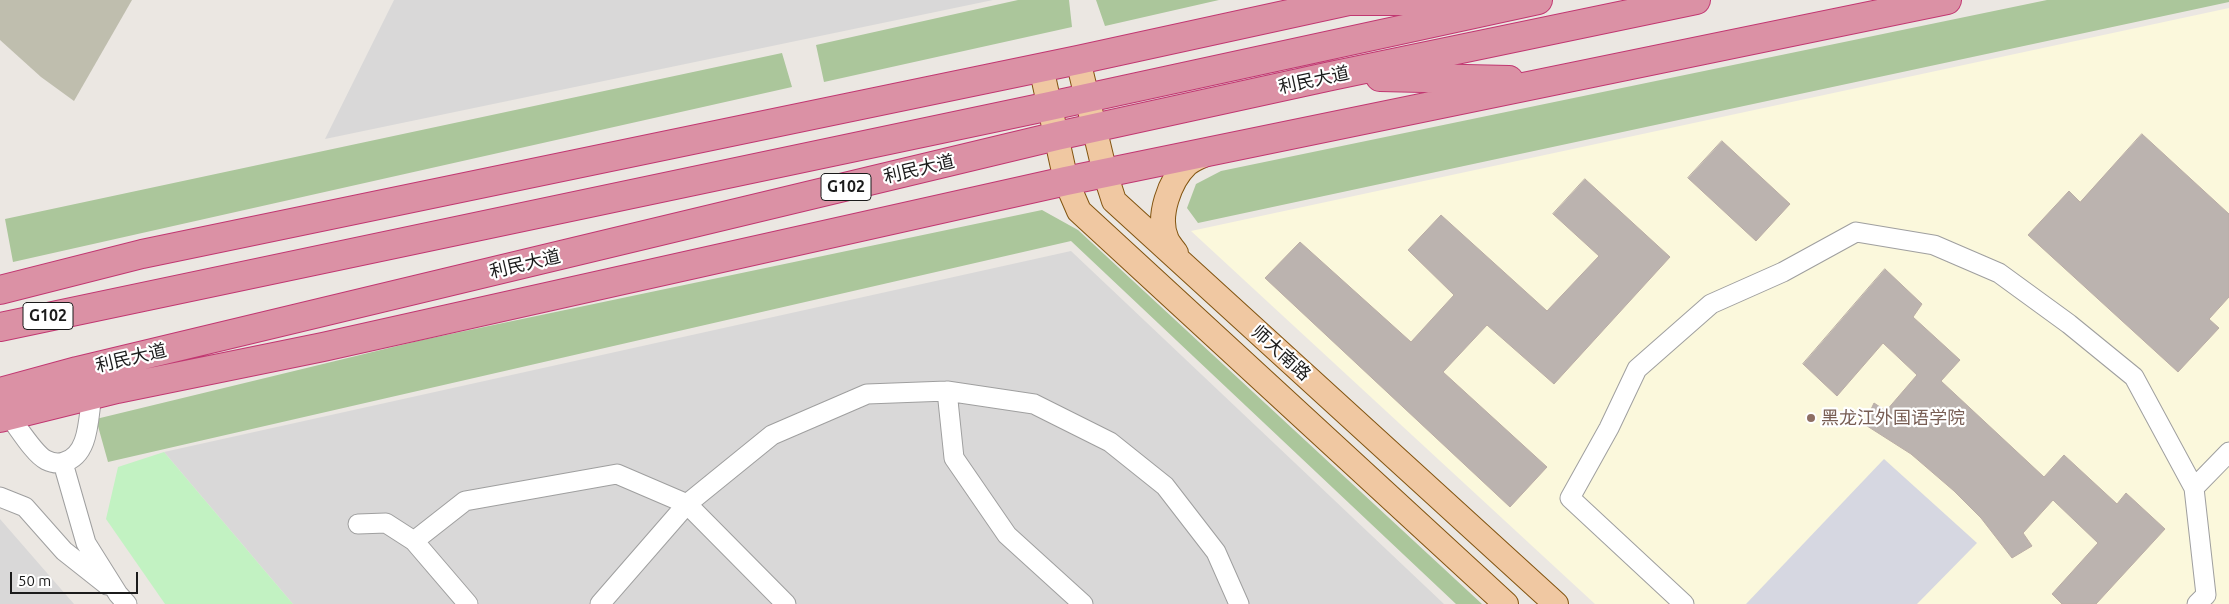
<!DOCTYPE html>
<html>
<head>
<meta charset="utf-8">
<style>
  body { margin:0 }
  #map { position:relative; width:2229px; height:604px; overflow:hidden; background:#ebe7e2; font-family:Ubuntu,sans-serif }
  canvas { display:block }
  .scale { position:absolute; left:10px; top:572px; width:128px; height:22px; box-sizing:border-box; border:2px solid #1b1b1b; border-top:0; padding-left:6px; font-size:15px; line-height:18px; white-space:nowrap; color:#1b1b1b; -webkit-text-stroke:4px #fff; paint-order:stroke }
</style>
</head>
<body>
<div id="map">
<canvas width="2229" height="604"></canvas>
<div class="scale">50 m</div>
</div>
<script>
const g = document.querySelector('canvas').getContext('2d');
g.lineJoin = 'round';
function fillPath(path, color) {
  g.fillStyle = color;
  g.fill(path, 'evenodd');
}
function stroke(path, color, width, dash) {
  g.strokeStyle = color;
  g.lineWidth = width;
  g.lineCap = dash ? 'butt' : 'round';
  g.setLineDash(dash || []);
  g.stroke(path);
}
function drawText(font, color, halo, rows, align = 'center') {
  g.font = font + ' Ubuntu,"Noto Sans SC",sans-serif';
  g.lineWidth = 4.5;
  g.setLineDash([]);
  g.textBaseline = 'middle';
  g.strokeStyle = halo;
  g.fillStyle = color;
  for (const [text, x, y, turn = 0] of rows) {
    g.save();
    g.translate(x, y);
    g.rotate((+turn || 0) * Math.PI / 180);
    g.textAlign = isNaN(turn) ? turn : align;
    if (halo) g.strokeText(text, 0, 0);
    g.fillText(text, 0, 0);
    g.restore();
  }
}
fillPath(new Path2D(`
  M394 0H993L325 139Z
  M1071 251 1444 604H293L164 452Z
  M0 519 74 604H0Z`), '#d9d8d8');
fillPath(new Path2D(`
  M2229 8V604H1595L1191 231Z`), '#fbf8dc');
fillPath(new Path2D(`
  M0 0H132L74 101 41 77 0 40Z`), '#bfbeae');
fillPath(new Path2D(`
  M1018 0H1069L1072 27 824 82 816 45Z
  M1096 0H1219L1105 26Z
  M2047 0H2229V2L1198 223 1187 208 1196 184 1221 171Z
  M782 53 792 87 13 262 5 219Z
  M1042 210 1078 230 1482 604H1456L1071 241 108 462 96 419 422 340Z`), '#abc69b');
fillPath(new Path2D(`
  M164 452 293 604H165L106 519 118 467Z`), '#c2f2c2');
fillPath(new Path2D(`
  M1884 459 1977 543 1917 604H1746Z`), '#d6d7e1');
const building = new Path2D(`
  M2142 134 2229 214V297L2209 319 2219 328 2178 372 2028 235 2069 191 2080 202Z
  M1722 141 1790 204 1756 241 1688 178Z
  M1585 179 1670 257 1554 384 1487 325 1443 372 1547 467 1510 507 1265 278 1300 242 1411 342 1454 295 1408 250 1441 215 1547 311 1599 256 1553 214Z
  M1885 269 1922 304 1913 317 1960 360 1941 381 2044 477 2064 455 2117 504 2126 493 2165 529 2096 604H2062L2052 594 2098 543 2053 500 2023 533 2032 546 2012 558 1981 518 1954 491 1911 454 1864 424 1874 403 1886 411 1917 375 1883 343 1837 396 1803 364Z`);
fillPath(building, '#bbb3af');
stroke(building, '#bbaea6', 1);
const minor = new Path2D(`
  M947 391 954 458 1007 535 1083 604
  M9 416C18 427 34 454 46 460 52 463 58 464 64 462 90 455 88 417 92 395
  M63 463 86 543 118 594 127 604
  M2194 488 2229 452
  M0 497 25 507 64 551 107 585
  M358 524 386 523 414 541
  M468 604 414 541 465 501 617 474 687 504 786 604
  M600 604 687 504 772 435 867 394 947 391 1034 404 1110 442 1165 486 1216 552 1239 604
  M1684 604 1570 498 1609 428 1637 369 1711 304 1783 272 1856 232 1934 245 1999 273 2069 324 2134 377 2194 488 2206 595 2197 604`);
const major = new Path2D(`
  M1078 60 1105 173 1114 201 1556 604
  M1041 67 1066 181 1079 211 1506 604
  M1176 253C1173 249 1169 244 1167 240 1156 217 1170 180 1187 164 1193 159 1201 156 1208 153`);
const highway = new Path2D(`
  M1347 1H1478
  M1380 77 1509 80
  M0 290 142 254 1078 60 1353 0
  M0 327 1050 106 1538 0
  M0 392 77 371 1057 136 1331 76 1696 0
  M0 418 117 389 323 347 1066 181 1947 0`);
stroke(minor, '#9f9f9f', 21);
stroke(major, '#825410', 26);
stroke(highway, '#c13771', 30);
stroke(minor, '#fff', 19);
stroke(major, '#f0c8a2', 24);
stroke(highway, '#db91a5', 28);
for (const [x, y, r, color] of [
  [1811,418,5,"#8d6e63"]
]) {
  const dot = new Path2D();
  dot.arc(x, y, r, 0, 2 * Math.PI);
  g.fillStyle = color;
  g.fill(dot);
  stroke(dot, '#fff', 2);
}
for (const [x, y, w] of [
  [846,187,50],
  [48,316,50]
]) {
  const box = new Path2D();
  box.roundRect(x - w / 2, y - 13.5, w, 27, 4);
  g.fillStyle = '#fff';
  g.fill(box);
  stroke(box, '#1b1b1b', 1);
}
drawText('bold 16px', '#1b1b1b', null, [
  ["G102",846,187],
  ["G102",48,316]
]);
drawText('18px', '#1b1b1b', '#fff', [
  ["利民大道",1314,80,-12],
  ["利民大道",919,169,-13],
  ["利民大道",525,264,-13],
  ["师大南路",1281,353,42],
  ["利民大道",131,358,-13]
]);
drawText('18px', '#785e54', '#fff', [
  ["黑龙江外国语学院",1821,418]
], 'left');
</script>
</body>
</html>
